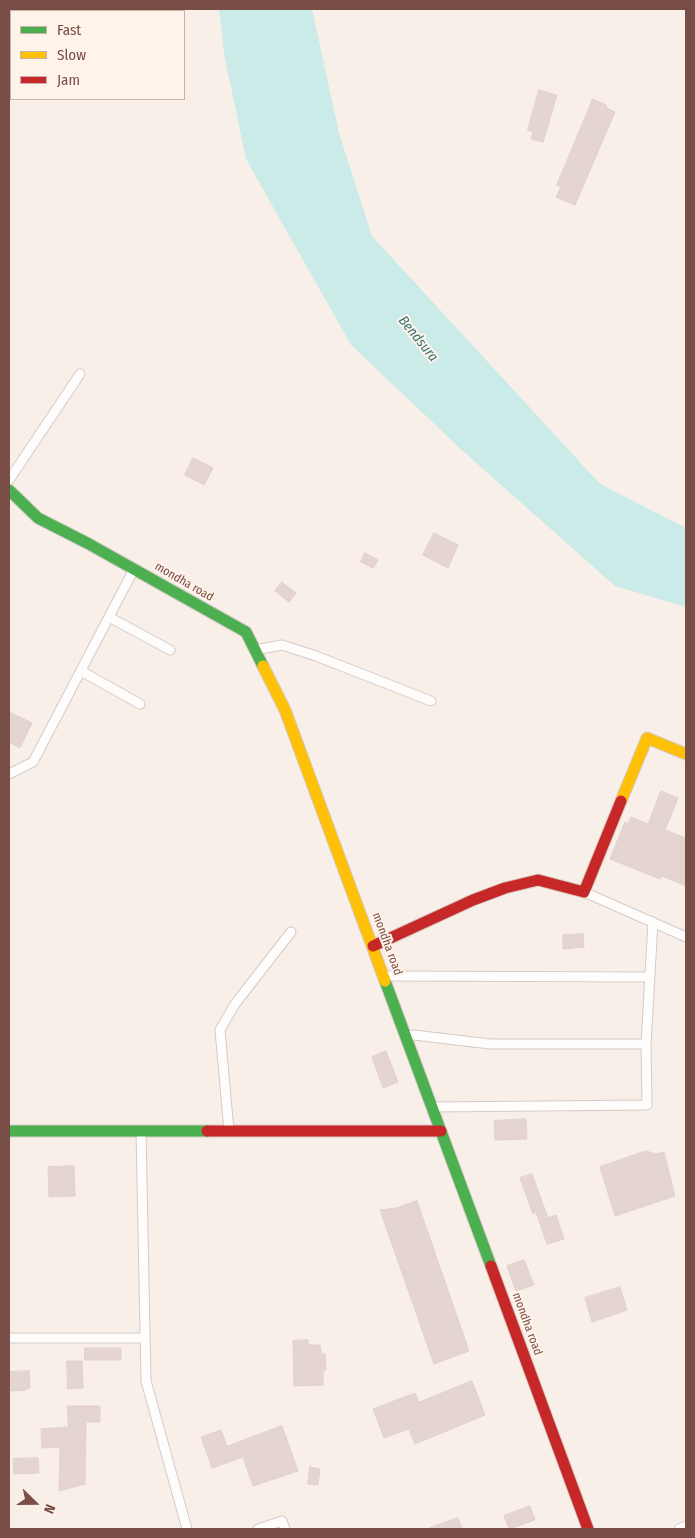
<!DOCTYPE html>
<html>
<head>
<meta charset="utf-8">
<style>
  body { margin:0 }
  #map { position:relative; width:695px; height:1538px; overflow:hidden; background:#f8efe9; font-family:"Fira Sans Condensed",sans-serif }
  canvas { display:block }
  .frame { position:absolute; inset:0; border:10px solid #784e47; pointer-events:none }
  .legend { position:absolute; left:10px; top:10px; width:175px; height:90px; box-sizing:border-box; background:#fff3ea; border:1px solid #c9b1a9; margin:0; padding:6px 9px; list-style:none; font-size:15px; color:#784e47 }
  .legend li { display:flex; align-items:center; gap:10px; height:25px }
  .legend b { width:25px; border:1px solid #c9b1a9 }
  .north { position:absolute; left:10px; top:1478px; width:50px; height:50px; -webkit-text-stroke:4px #fff3ea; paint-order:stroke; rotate:112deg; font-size:14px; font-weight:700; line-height:20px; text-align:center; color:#784e47 }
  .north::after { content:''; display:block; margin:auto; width:18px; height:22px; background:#784e47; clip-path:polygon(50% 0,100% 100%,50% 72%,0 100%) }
</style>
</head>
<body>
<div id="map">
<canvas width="695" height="1538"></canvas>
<div class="frame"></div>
<ul class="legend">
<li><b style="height:6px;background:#4caf50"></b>Fast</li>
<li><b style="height:6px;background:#ffc107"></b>Slow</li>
<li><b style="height:6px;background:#c62828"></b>Jam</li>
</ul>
<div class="north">N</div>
</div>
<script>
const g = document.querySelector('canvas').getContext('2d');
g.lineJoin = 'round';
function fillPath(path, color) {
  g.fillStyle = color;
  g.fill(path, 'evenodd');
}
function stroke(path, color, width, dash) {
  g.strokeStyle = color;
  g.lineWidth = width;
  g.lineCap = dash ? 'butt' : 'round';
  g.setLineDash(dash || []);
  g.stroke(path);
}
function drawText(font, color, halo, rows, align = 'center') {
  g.font = font + ' "Fira Sans Condensed",sans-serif';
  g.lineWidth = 4;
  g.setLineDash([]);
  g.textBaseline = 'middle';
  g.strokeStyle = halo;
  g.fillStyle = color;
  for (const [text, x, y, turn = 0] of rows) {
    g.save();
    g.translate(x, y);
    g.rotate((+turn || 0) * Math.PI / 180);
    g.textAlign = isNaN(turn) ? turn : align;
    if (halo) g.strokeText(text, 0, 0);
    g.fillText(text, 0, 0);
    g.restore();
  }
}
fillPath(new Path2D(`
  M219 9H312L339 133 372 236 600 484 686 528V607L615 586 464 452 351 345 246 159 225 59Z`), '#caebe7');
const building = new Path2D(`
  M539 90 557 95 543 142 531 139 533 132 528 130Z
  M593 99 606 105 607 108 615 112 575 205 556 197 561 187 557 185Z
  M193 458 213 468 204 485 185 475Z
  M434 533 458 545 448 568 423 555Z
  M365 553 378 560 373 568 361 562Z
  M282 582 296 593 289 602 275 591Z
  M9 712 32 723 20 748 9 742Z
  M661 791 678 798 665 830 686 838V886L662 876 660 879 610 859 625 822 628 824 631 817 648 824Z
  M583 934 584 947 563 949V935Z
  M386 1051 398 1082 383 1088 372 1057Z
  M526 1119 527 1139 495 1140 494 1121Z
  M646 1151 656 1154 664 1152 675 1196 615 1216 600 1167Z
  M74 1166 75 1196 49 1197 48 1167Z
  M532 1174 548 1218 556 1215 564 1239 547 1244 536 1212 533 1214 520 1178Z
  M417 1201 469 1351 434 1364 380 1210 396 1208Z
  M524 1260 534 1285 516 1291 507 1266Z
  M620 1287 627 1310 592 1322 585 1298Z
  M308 1340V1345H320L321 1354H325L326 1370 323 1371V1385L294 1386 293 1341Z
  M85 1348H121V1360H85Z
  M67 1361H82L83 1388 68 1389Z
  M29 1371 30 1388 26 1389V1390L11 1391 10 1372Z
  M472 1381 485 1415 415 1444 409 1429 384 1438 373 1409 415 1393 419 1402Z
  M68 1406H100V1422H86L85 1484 59 1491 60 1447 42 1448 41 1429 68 1427Z
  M282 1426 298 1471 253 1486 243 1457 212 1468 201 1437 221 1430 227 1446Z
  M38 1458 39 1473 14 1474 13 1459Z
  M310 1467 320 1469 318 1485 308 1484Z
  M530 1506 535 1520 509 1529 504 1516Z
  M458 1518 462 1529H431L430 1528Z`);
fillPath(building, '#e4d5d0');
stroke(building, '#e1d0cb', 1);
const street = new Path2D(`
  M9 480 80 374
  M109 617 170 650
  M255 650 282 645 316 656 431 701
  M81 671 140 704
  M9 774 33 762 134 569
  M584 892 686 937
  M384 976 649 977
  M406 1036 414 1035 490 1044H646
  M432 1107 647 1105 646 1044 653 922
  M141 1131 146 1381 187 1529
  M229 1131 220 1030 235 1004 291 932
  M9 1338H145
  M258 1529 282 1521 285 1529
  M679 1529 686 1526`);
const fast = new Path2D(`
  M9 490 38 518 89 544 246 632 263 666
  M385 981 491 1266
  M9 1131H207`);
const slow = new Path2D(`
  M263 666 285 710 385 981
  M621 801 647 738 686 754`);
const jam = new Path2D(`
  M373 946 473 900 505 888 538 880 584 892 621 801
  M207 1131H441
  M491 1266 588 1529`);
stroke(street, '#d6cac6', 11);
stroke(fast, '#d6cac6', 13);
stroke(slow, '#d6cac6', 13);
stroke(jam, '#d6cac6', 13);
stroke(street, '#fefdfc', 9);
stroke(fast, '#4caf50', 11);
stroke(slow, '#ffc107', 11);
stroke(jam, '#c62828', 11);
drawText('12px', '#784e47', '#fff3ea', [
  ["mondha road",184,582,30],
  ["mondha road",387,944,70],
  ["mondha road",527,1324,70]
]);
drawText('italic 14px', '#377774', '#fff3ea', [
  ["Bendsura",418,339,51]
]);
</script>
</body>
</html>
